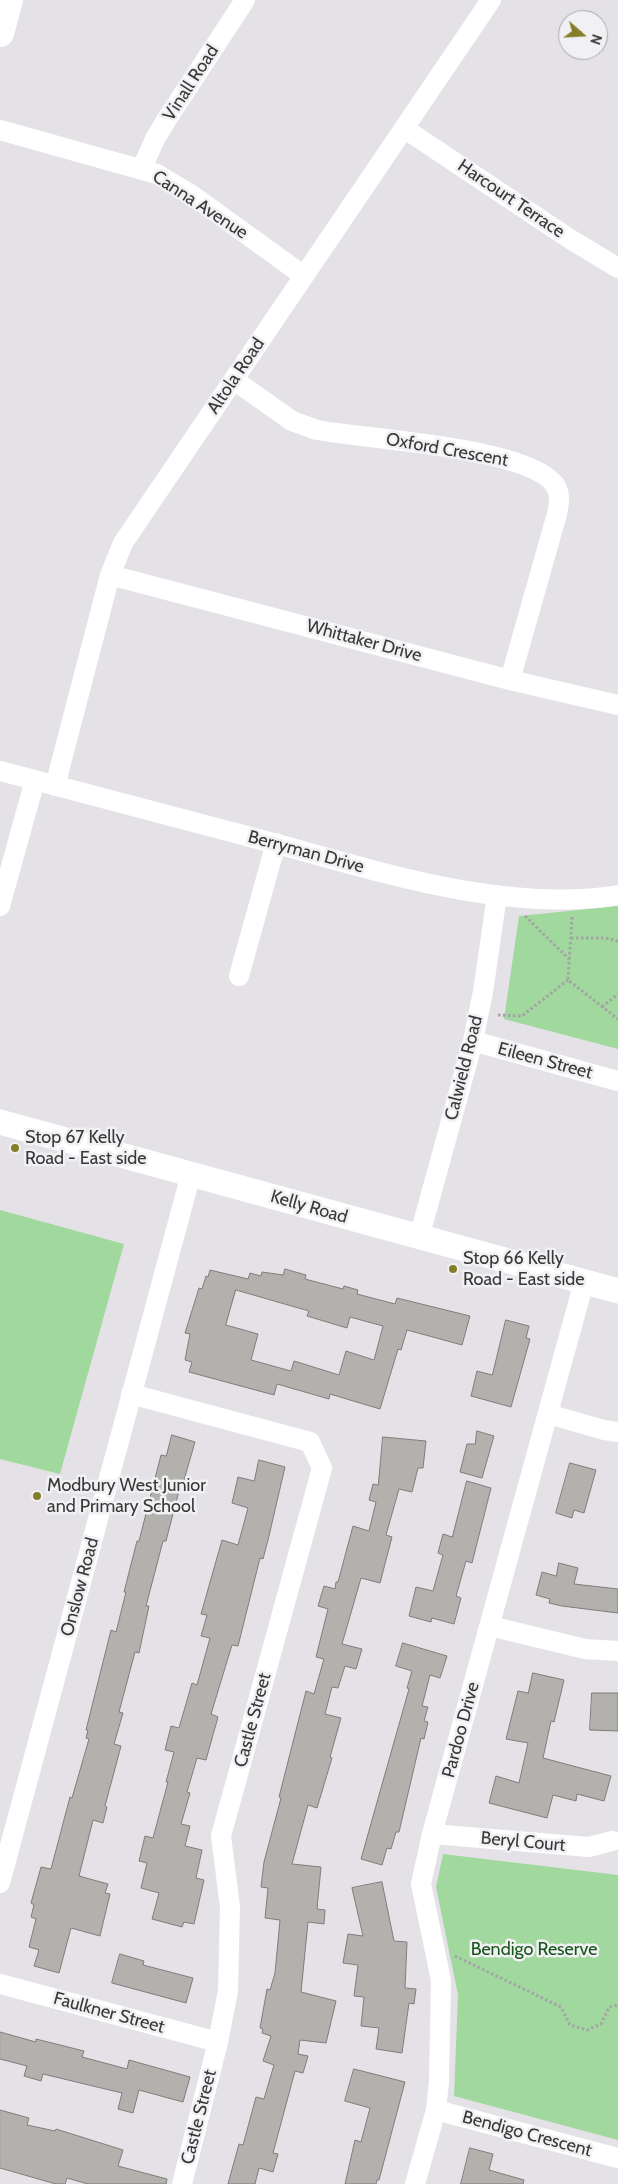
<!DOCTYPE html>
<html>
<head>
<meta charset="utf-8">
<style>
  body { margin:0 }
  #map { position:relative; width:618px; height:2184px; overflow:hidden; background:#e4e2e6; font-family:Cabin,sans-serif }
  canvas { display:block }
  .north { position:absolute; left:558px; top:10px; width:50px; height:50px; box-sizing:border-box; background:#f1f0f3; border:1px solid #a7a6a9; border-radius:50%; rotate:109deg; font-size:14px; font-weight:700; line-height:20px; text-align:center; color:#383839 }
  .north::after { content:''; display:block; margin:auto; width:18px; height:22px; background:#847f26; clip-path:polygon(50% 0,100% 100%,50% 72%,0 100%) }
</style>
</head>
<body>
<div id="map">
<canvas width="618" height="2184"></canvas>
<div class="north">N</div>
</div>
<script>
const g = document.querySelector('canvas').getContext('2d');
g.lineJoin = 'round';
function fillPath(path, color) {
  g.fillStyle = color;
  g.fill(path, 'evenodd');
}
function stroke(path, color, width, dash) {
  g.strokeStyle = color;
  g.lineWidth = width;
  g.lineCap = dash ? 'butt' : 'round';
  g.setLineDash(dash || []);
  g.stroke(path);
}
function drawText(font, color, halo, rows, align = 'center') {
  g.font = font + ' Cabin,sans-serif';
  g.lineWidth = 5;
  g.setLineDash([]);
  g.textBaseline = 'middle';
  g.strokeStyle = halo;
  g.fillStyle = color;
  for (const [text, x, y, turn = 0] of rows) {
    g.save();
    g.translate(x, y);
    g.rotate((+turn || 0) * Math.PI / 180);
    g.textAlign = isNaN(turn) ? turn : align;
    if (halo) g.strokeText(text, 0, 0);
    g.fillText(text, 0, 0);
    g.restore();
  }
}
fillPath(new Path2D(`
  M618 906V1049L504 1019 519 916Z
  M0 1210 124 1244 60 1474 0 1459Z
  M443 1854 618 1875V2140L454 2096 458 1995 436 1887Z`), '#a1d89e');
const building = new Path2D(`
  M285 1269 306 1275 305 1279 343 1289 344 1286 358 1290 357 1294 395 1304 397 1298 470 1316 462 1345 407 1330 401 1350 398 1349 380 1409 330 1394 329 1399 277 1384 274 1395 189 1372 192 1362 185 1360 190 1334 185 1333 199 1288 202 1289 206 1276 208 1277 210 1270 248 1279 250 1273 261 1276 262 1272 283 1275ZM236 1290 309 1311 307 1316 347 1328 350 1317 383 1326 374 1360 346 1351 339 1375 294 1361 291 1371 251 1360 258 1334 226 1325Z
  M506 1320 529 1326 526 1338 530 1339 511 1407 471 1396 477 1371 492 1375Z
  M477 1431 494 1436 482 1478 460 1472 467 1444H475Z
  M172 1435 195 1442 182 1487H180L166 1541H163L146 1606H149L139 1653 135 1652 119 1712 123 1713 114 1744 121 1746 105 1806 107 1807 103 1823 93 1820 79 1876 108 1884 105 1893 110 1894 100 1936 71 1928 59 1973 34 1966 39 1950 29 1947 36 1919 31 1917 34 1905 31 1903 41 1867 51 1869 70 1797 72 1798 89 1739 86 1738 88 1730H86L111 1630 116 1632 126 1592H124L137 1541H139L161 1455 166 1456Z
  M383 1437 426 1441 423 1468H418L412 1492 399 1489 386 1535 392 1537 380 1583 361 1578 342 1644 362 1649 356 1669 345 1666 338 1688 332 1687 325 1714 341 1718 330 1757 332 1758 317 1808 308 1805 292 1864 321 1867 317 1909 325 1910 324 1924 308 1922 301 1992 336 2001 326 2043 300 2040 298 2054 308 2056 303 2073 295 2071 273 2153 278 2154 273 2172 259 2168 255 2184H228L239 2144 243 2145 256 2097 264 2099 274 2065 263 2061 271 2036 262 2033 263 2029 260 2028 267 1989 270 1990 275 1973 280 1920 265 1918 268 1888 261 1887 264 1862 281 1798 279 1797 306 1691 314 1694 324 1659 316 1657 328 1609 318 1606 324 1586 335 1589 336 1582H338L353 1526 369 1531 376 1502 369 1500 373 1484 378 1485Z
  M259 1460 285 1467 268 1540 263 1559 260 1558 238 1646 232 1645 211 1714 218 1717 206 1760 197 1758 187 1792 190 1793 181 1824 190 1826 185 1846 202 1850 196 1878 204 1880 194 1924 184 1922 182 1927 152 1919 159 1893 141 1888 147 1863 139 1861 145 1836 153 1838 168 1782H166L174 1752 165 1750 171 1726 179 1728 192 1683 197 1685 210 1638 201 1636 207 1615 201 1614 222 1540 238 1545 248 1508 232 1503 238 1477 254 1481Z
  M570 1463 596 1470 584 1513 574 1510 572 1518 556 1513Z
  M467 1481 491 1488 472 1563 466 1561 456 1596 461 1598 454 1624 432 1618 431 1622 409 1616 416 1587 433 1591 443 1555 438 1553 443 1534 452 1537Z
  M559 1563 578 1568 574 1584 618 1589V1613L562 1606 549 1603 550 1599 536 1595 542 1572 556 1576Z
  M403 1643 447 1656 440 1678 430 1675 422 1706 428 1707 424 1721 428 1722 424 1739 421 1738 399 1832H396L391 1849 387 1848 382 1865 361 1859 409 1689 407 1688 412 1671 396 1666Z
  M533 1673 564 1680 554 1722 551 1721 543 1758 611 1776 604 1801 577 1794 576 1801 553 1795 547 1818 489 1803 496 1776 519 1783 528 1743 506 1739 518 1691 528 1693Z
  M592 1693H618V1731L590 1730Z
  M382 1882 394 1941 407 1942 405 1988 416 1989 414 2004 409 2003 402 2053 376 2049 379 2028 361 2026 364 1997 354 1996 358 1965 343 1963 348 1934 363 1936 352 1888Z
  M120 1954 144 1961 143 1965 193 1978 186 2003 112 1983Z
  M0 2032 36 2042V2039L84 2051 82 2057 127 2069 129 2060 190 2077 183 2102 139 2090 133 2113 118 2109 122 2093 43 2074 41 2081 24 2076 27 2066 0 2059Z
  M354 2069 405 2082 379 2180H377L376 2184H345L355 2140 361 2142 370 2108 345 2101Z
  M0 2110 29 2118 27 2125 55 2131 56 2129 123 2150 118 2166 167 2179 166 2184H88L67 2178 65 2184H56L0 2168Z
  M470 2148 493 2154 489 2170 524 2180 523 2184H461Z`);
fillPath(building, '#b3b1ae');
stroke(building, '#7f7d7a', 1);
stroke(new Path2D(`
  M525 916 569 959
  M572 917 568 980 618 1019
  M571 938H606L618 941
  M602 1007 618 994
  M498 1015 522 1016 568 980
  M455 1956 561 2007 570 2025 587 2030 601 2024 609 2007 618 2005`), '#a4a3a6', 3, [2.5, 2.5]);
stroke(new Path2D(`
  M405 129 570 239 618 268
  M0 130 157 174 192 195 304 276
  M142 168 155 139 167 119 245 0
  M234 380 292 421 317 430C365 439 529 447 555 485 561 494 559 504 557 514L510 680
  M110 575 510 680 618 705
  M0 771C92 796 185 819 277 844 384 873 507 913 618 895
  M55 786 110 575 123 543 491 0
  M0 906 35 780
  M239 976 276 843
  M473 1041 618 1081
  M419 1238 473 1041 483 992 497 895
  M131 1394 310 1442 322 1468 221 1836 230 1907 228 1991 218 2042 182 2184
  M548 1414 604 1430 618 1432
  M490 1626 585 1649 618 1651
  M432 1834 589 1847 612 1841
  M0 1883 191 1174
  M0 1984 218 2042
  M436 2110 618 2158
  M415 2184 436 2110 439 2081 441 1980 421 1884 432 1834 584 1282`), '#fff', 20);
stroke(new Path2D(`
  M0 1122 618 1291`), '#fff', 25);
stroke(new Path2D(`
  M0 33 9 0`), '#fff', 28);
for (const [x, y, r, color] of [
  [15,1148,5,"#847f26"],
  [453,1269,5,"#847f26"],
  [37,1496,5,"#847f26"]
]) {
  const dot = new Path2D();
  dot.arc(x, y, r, 0, 2 * Math.PI);
  g.fillStyle = color;
  g.fill(dot);
  stroke(dot, '#f1f0f3', 2);
}
drawText('18px', '#383839', '#f1f0f3', [
  ["Vinall Road",191,83,-57],
  ["Harcourt Terrace",511,199,34],
  ["Canna Avenue",200,205,33],
  ["Altola Road",236,376,-56],
  ["Oxford Crescent",447,450,10],
  ["Whittaker Drive",364,641,15],
  ["Berryman Drive",306,852,15],
  ["Eileen Street",545,1061,15],
  ["Calwield Road",464,1068,-76],
  ["Kelly Road",309,1207,16],
  ["Onslow Road",80,1587,-75],
  ["Castle Street",253,1720,-75],
  ["Pardoo Drive",461,1730,-75],
  ["Beryl Court",523,1842,5],
  ["Faulkner Street",109,2013,15],
  ["Castle Street",199,2117,-76],
  ["Bendigo Crescent",527,2134,15]
]);
drawText('18px', '#383839', '#f1f0f3', [
  ["Stop 67 Kelly",25,1138],
  ["Road - East side",25,1159],
  ["Stop 66 Kelly",463,1259],
  ["Road - East side",463,1280],
  ["Modbury West Junior",47,1486],
  ["and Primary School",47,1507]
], 'left');
drawText('18px', '#17561a', '#f1f0f3', [
  ["Bendigo Reserve",534,1950]
]);
</script>
</body>
</html>
